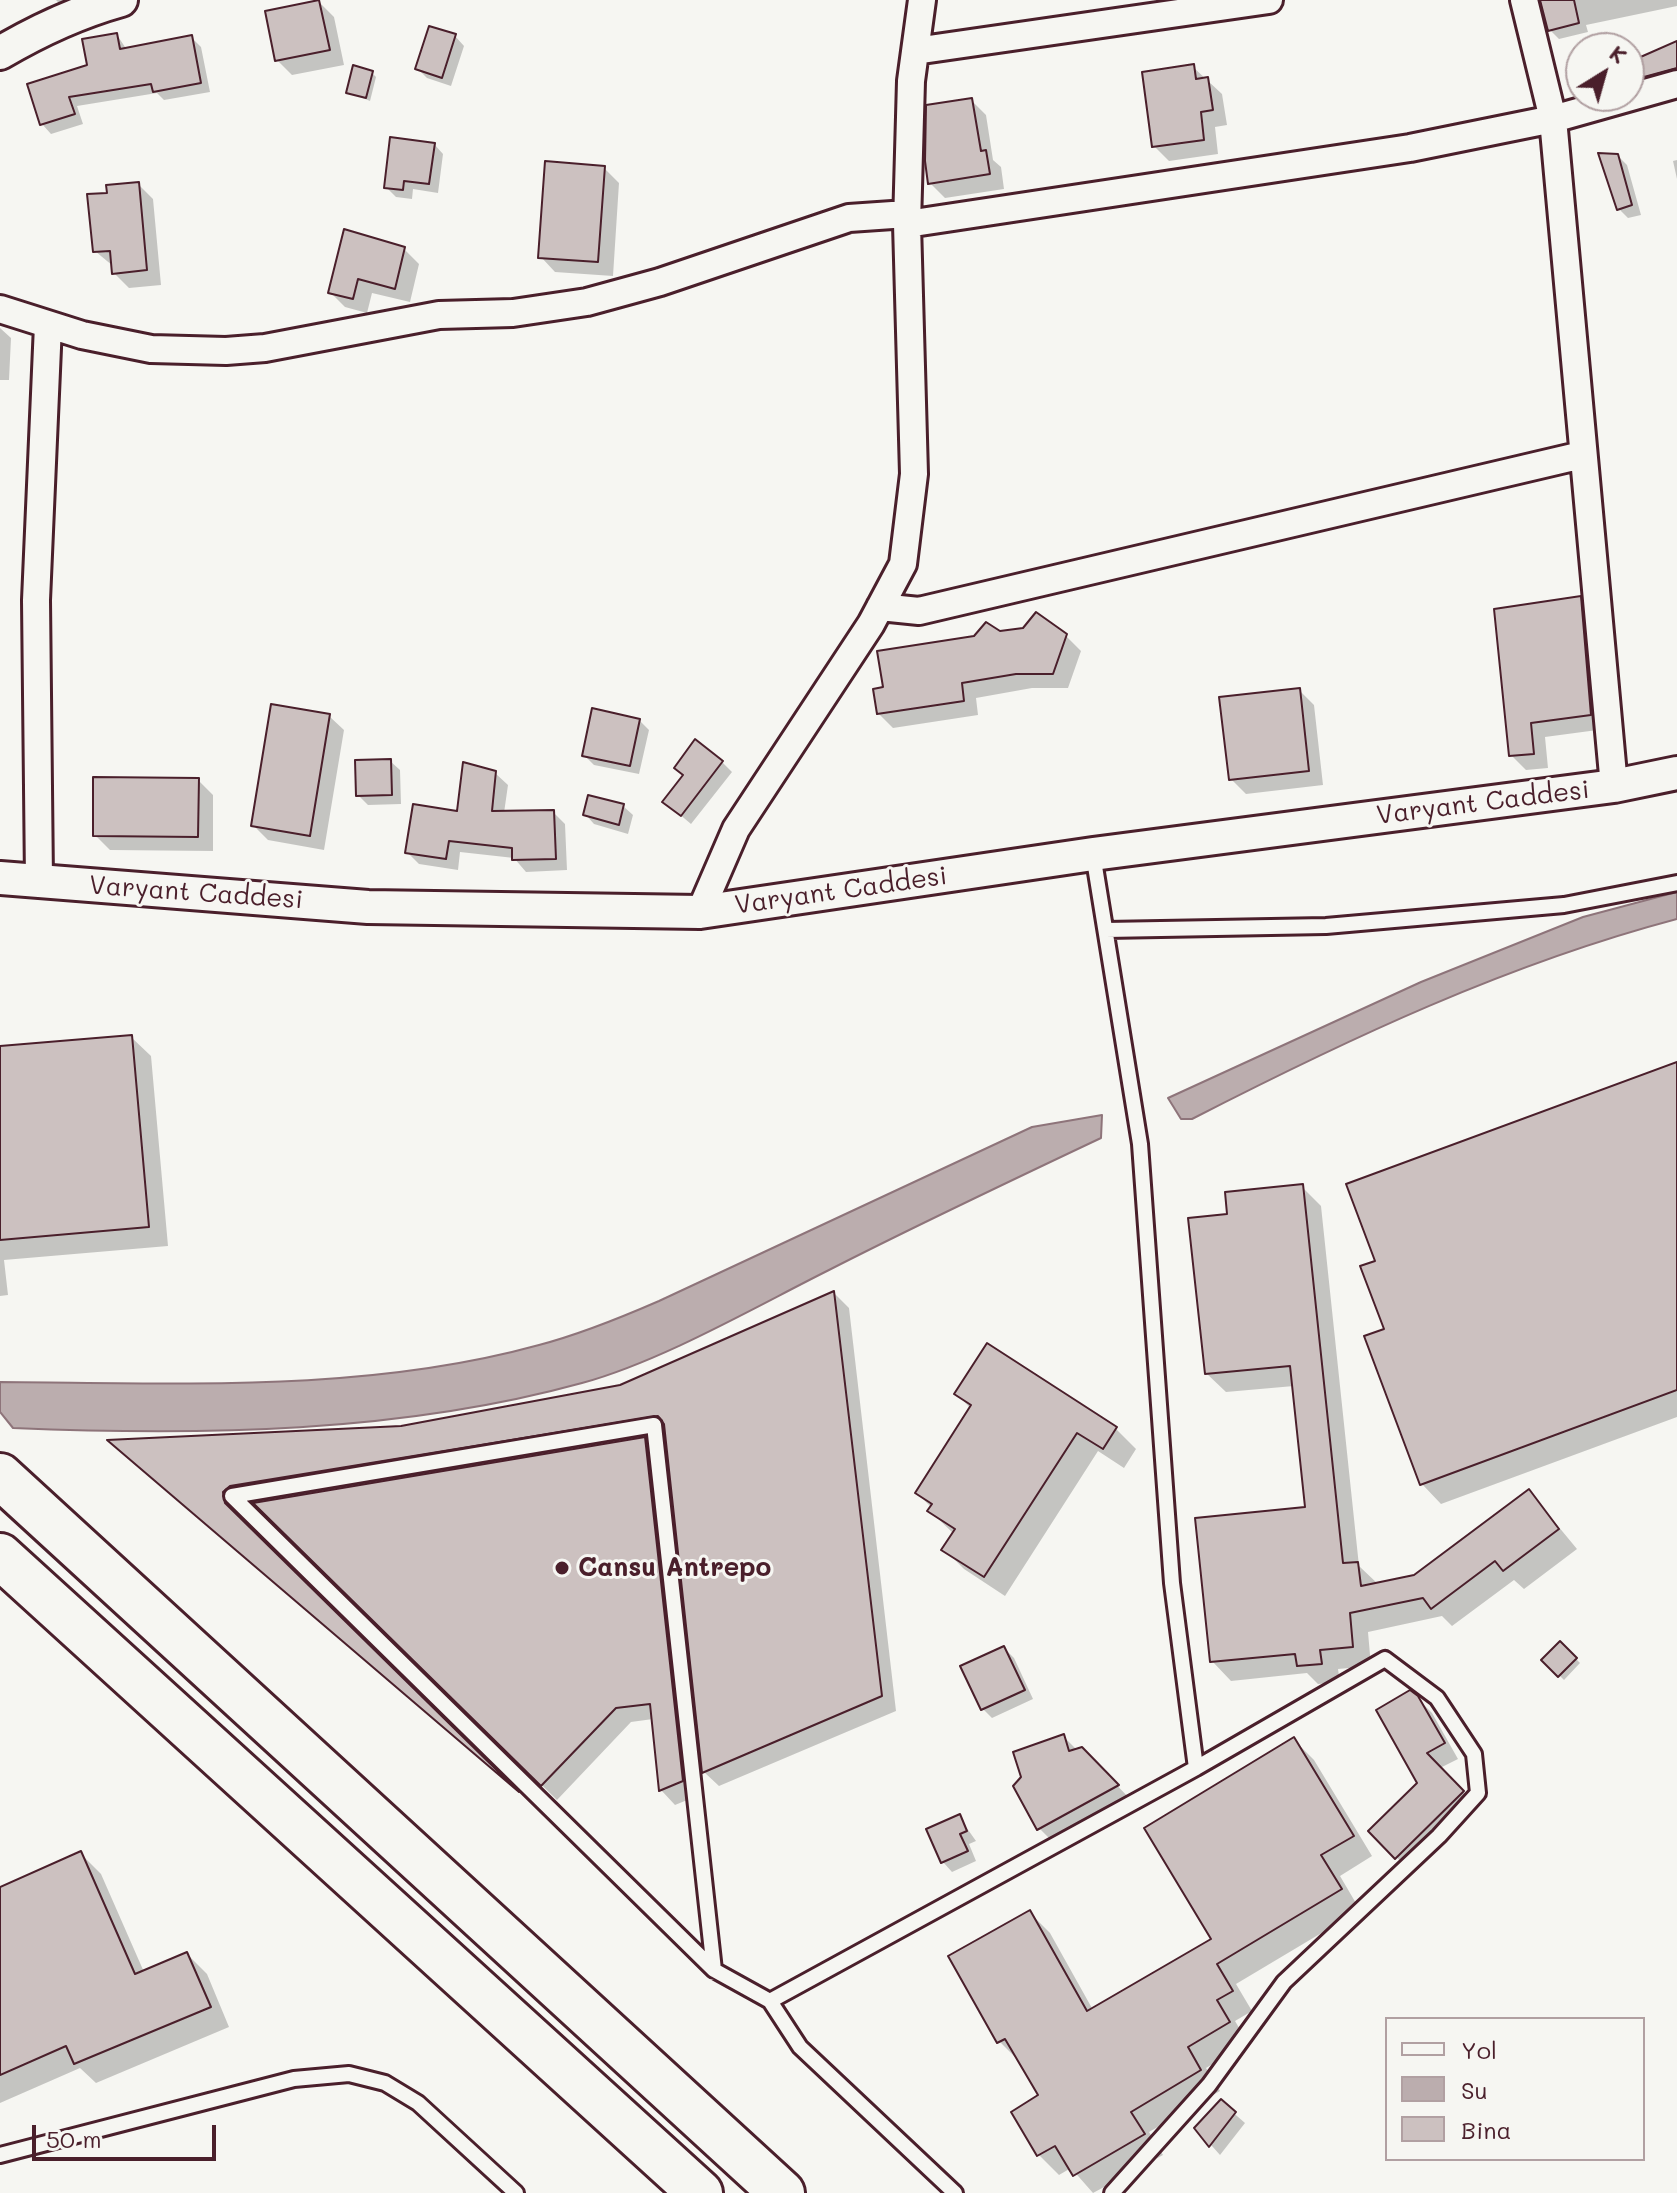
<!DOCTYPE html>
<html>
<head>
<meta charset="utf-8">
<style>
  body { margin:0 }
  #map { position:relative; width:1677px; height:2193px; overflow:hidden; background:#f6f6f2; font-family:Mali,sans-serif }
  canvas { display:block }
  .legend { position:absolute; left:1385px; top:2017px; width:260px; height:144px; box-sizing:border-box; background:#f6f6f2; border:2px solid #b1a0a2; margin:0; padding:10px 14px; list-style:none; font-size:24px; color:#4a1f2b }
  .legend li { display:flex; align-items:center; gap:16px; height:40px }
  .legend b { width:40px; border:2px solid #b1a0a2 }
  .north { position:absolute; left:1565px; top:32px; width:80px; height:80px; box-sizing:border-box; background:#f6f6f2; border:2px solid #b1a0a2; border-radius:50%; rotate:37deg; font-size:22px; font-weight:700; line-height:32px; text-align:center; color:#4a1f2b }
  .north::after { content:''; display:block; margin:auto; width:28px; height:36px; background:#4a1f2b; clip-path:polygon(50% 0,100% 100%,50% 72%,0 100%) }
  .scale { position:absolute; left:32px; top:2125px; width:184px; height:36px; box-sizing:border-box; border:4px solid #4a1f2b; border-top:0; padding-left:10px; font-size:24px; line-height:28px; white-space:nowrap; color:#4a1f2b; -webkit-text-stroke:6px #f6f6f2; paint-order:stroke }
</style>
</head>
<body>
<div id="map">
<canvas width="1677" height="2193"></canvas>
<ul class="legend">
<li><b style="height:10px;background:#f6f6f2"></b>Yol</li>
<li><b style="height:22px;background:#bbadae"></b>Su</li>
<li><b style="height:22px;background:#ccc1c0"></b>Bina</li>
</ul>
<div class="north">K</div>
<div class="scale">50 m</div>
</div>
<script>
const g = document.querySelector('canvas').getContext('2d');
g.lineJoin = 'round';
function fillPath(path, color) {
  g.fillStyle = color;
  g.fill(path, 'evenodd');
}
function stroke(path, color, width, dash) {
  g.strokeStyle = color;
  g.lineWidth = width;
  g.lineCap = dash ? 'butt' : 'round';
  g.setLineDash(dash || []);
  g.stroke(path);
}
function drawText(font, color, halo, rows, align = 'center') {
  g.font = font + ' Mali,sans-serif';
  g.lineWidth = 6;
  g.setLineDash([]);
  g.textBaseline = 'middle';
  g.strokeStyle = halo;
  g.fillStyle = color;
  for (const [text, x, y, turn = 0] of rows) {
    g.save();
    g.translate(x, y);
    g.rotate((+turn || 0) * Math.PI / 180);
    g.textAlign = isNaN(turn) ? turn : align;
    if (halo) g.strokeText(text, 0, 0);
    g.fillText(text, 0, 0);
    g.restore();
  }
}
const water = new Path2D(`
  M1677 892V919C1507 964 1348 1039 1192 1119H1181L1168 1098 1421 982 1583 917Z
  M1102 1115 1101 1138C1010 1181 919 1224 829 1270 755 1307 662 1361 582 1383 401 1433 200 1436 13 1428L0 1412V1382C179 1383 365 1393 539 1345 581 1334 620 1318 659 1301L1032 1127Z`);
fillPath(water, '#bbadae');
stroke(water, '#8e747a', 2);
fillPath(new Path2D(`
  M56 0H108L69 13Z
  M1543 0H1677V6L1586 25 1588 32 1559 39 1550 30Z
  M319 2 334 17 344 65 292 75 277 60Z
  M117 35 127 50 191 37 201 47 210 92 164 100 157 93 77 106 83 124 51 134 42 124Z
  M455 36 464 46 451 86 427 78 418 69Z
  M1677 44V86L1661 90 1646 75Z
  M1193 67 1222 94 1227 125 1215 127 1218 154 1169 161 1154 146Z
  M372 73 376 77 370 101 348 92Z
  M971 100 986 115 993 160 1001 167 1004 189 945 198 930 183Z
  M434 144 443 154 438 193 413 189 412 199 396 197 386 187Z
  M1617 155 1627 165 1641 215 1628 218 1619 209Z
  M1677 160V179L1673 161Z
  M604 168 619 183 613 276 555 272 541 257Z
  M138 184 153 199 161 285 129 288 114 273 113 266 95 251 109 195Z
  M404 249 419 264 410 302 372 293 367 313 345 307 330 292Z
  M0 328 11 338 9 380H0Z
  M1580 598 1595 613 1605 729 1545 737 1548 768 1526 770 1511 755Z
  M1066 636 1081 651 1068 688H1032L976 698 978 715 893 728 878 713 885 689Z
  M1299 690 1314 705 1323 785 1246 794 1231 779Z
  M329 716 344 730 324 850 268 840 253 825Z
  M639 720 649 730 639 774 594 765 584 755Z
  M390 761 400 770 401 804 368 805 358 795Z
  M722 762 732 772 691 824 665 802Z
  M495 773 508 785 504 813 553 812 565 824 567 870 526 872 514 858 460 852 458 870 419 864 407 852 459 813Z
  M198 780 213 795V851L110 850 95 835Z
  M623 806 633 815 628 834 594 824 585 814Z
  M131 1037 151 1056 168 1246 4 1260 8 1295 0 1296V1048Z
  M1677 1066V1417L1441 1504 1422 1484 1386 1330 1378 1262Z
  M1302 1187 1321 1206 1359 1566 1378 1584 1415 1577 1529 1491 1577 1549 1524 1589 1514 1580 1452 1626 1442 1616 1368 1632 1371 1666 1338 1669 1340 1682 1318 1684 1307 1673 1231 1681 1212 1661 1307 1509 1294 1386 1226 1392 1206 1373 1230 1216Z
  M834 1293 849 1308 896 1711 719 1786 704 1772 667 1431 507 1458 508 1462 645 1439 659 1454 697 1796 675 1805 661 1790 653 1719 631 1722 557 1800 254 1501 239 1504V1520L495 1772 111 1442 401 1428 621 1387Z
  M957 1394 1116 1429 1136 1449 1124 1468 1098 1451 1005 1596 964 1569 944 1549 954 1534 930 1511 932 1508 917 1493 971 1409Z
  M1560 1643 1580 1663 1564 1680 1544 1660Z
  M1004 1648 1014 1658 1033 1699 992 1718 982 1708Z
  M1416 1697 1432 1713 1458 1759 1440 1768 1478 1807 1411 1872 1371 1831 1420 1783Z
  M1063 1736 1077 1750 1082 1749 1132 1801 1054 1843 1039 1828Z
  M1294 1740 1314 1760 1372 1856 1340 1876 1360 1910 1236 1984 1252 2011 1235 2021 1248 2043 1206 2068 1220 2091 1149 2132 1163 2155 1093 2193 1071 2168 1059 2175 1039 2155 1013 2112 1041 2096 1019 2061 999 2041 1030 1913 1050 1933 1093 2010 1213 1940Z
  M959 1817 976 1841 969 1844 976 1861 952 1872 943 1862Z
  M81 1854 101 1874 144 1972 187 1954 207 1974 229 2027 96 2083 80 2068 0 2103V1889Z
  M1221 2102 1245 2123 1220 2155 1196 2128Z`), '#0003');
const building = new Path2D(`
  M319 0 330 50 275 61 265 11Z
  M1540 0H1574L1579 23 1548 31Z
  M429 26 456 34 442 78 415 69Z
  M117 33 120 49 192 35 201 83 153 92 151 84 69 97 75 114 40 125 27 84 87 65 82 39Z
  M1677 41V68L1644 77 1636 59Z
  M1194 64 1196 79 1208 77 1213 110 1201 112 1204 140 1152 147 1142 72Z
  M353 65 373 71 366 98 346 93Z
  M972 98 981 151 986 150 990 174 928 184 925 161 926 105Z
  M390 137 435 143 429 184 404 181 403 190 384 188Z
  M1598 153 1618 154 1632 205 1617 210Z
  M545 161 605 166 598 262 538 258Z
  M139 182 147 270 112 274 110 251 93 252 87 194 107 193 106 185Z
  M344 229 405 247 395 289 358 279 353 299 328 293Z
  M1581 596 1591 715 1531 723 1534 754 1509 756 1494 609Z
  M1036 612 1067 634 1053 674H1016L962 683 964 701 877 714 873 689 883 687 877 651 974 636 986 622 1000 631 1023 628Z
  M1300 688 1309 771 1229 780 1219 697Z
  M271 704 330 714 310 836 251 826Z
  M592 708 640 719 630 766 582 756Z
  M695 739 723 761 681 816 662 802 683 775 674 768Z
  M391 759 392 795 356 796 355 760Z
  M463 762 496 771 492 811 554 810 556 859 512 860V848L449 841 446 859 405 853 413 804 457 811Z
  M93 777 199 778 198 837 93 836Z
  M588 795 624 804 619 825 583 815Z
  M132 1035 149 1227 0 1240V1046Z
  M1677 1062V1390L1420 1485 1364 1336 1384 1329 1360 1266 1375 1261 1346 1184Z
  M1303 1184 1343 1563 1358 1562 1361 1586 1414 1575 1529 1489 1559 1529 1503 1571 1495 1561 1431 1609 1423 1598 1350 1613 1353 1647 1320 1650 1322 1664 1297 1666 1295 1654 1210 1662 1195 1518 1305 1507 1290 1366 1205 1374 1188 1218 1227 1214 1225 1192Z
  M834 1291 882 1696 702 1773 664 1424 658 1416 230 1486 223 1492 225 1503 519 1792 107 1440 401 1426 620 1385Z
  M987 1343 1117 1427 1103 1449 1077 1433 984 1577 941 1550 955 1529 927 1511 932 1504 915 1493 971 1405 954 1394Z
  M645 1437 683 1781 659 1791 650 1704 616 1708 541 1786 253 1503Z
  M1560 1641 1577 1658 1558 1677 1541 1660Z
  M1004 1646 1025 1690 981 1710 960 1666Z
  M1410 1690 1418 1696 1445 1743 1427 1753 1464 1791 1395 1859 1368 1831 1417 1783 1376 1710Z
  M1064 1734 1069 1751 1082 1747 1119 1785 1037 1830 1013 1786 1021 1777 1013 1752Z
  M1294 1737 1354 1836 1321 1855 1342 1889 1217 1964 1233 1991 1217 2000 1230 2022 1188 2047 1201 2070 1131 2112 1145 2134 1073 2176 1055 2146 1037 2156 1011 2112 1038 2095 1005 2039 997 2043 948 1956 1030 1910 1087 2011 1211 1939 1144 1828Z
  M960 1814 967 1831 960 1834 968 1851 941 1863 926 1829Z
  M81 1851 135 1974 187 1952 211 2007 74 2064 66 2046 0 2075V1887Z
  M1221 2099 1236 2112 1209 2147 1194 2128Z`);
fillPath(building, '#ccc1c0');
stroke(building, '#4a1f2b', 2);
const service = new Path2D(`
  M1106 930 1326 926 1564 905 1677 883
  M714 1970 232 1496 654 1425 714 1970 770 2001 800 2047 955 2193
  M770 2001 1196 1768 1172 1583 1140 1144 1093 854
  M0 2155 294 2079 349 2074 385 2083 418 2103 516 2193
  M1112 2193 1209 2085 1284 1982 1439 1836 1478 1793 1474 1754 1437 1698 1385 1659 1196 1768`);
const minor = new Path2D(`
  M1524 0 1553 119 1614 786
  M915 51 1269 0
  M907 224 1410 148 1553 119 1677 84
  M0 309 82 335 151 349 226 351 265 348 439 315 513 313 587 302 660 282 849 218 907 214
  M880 607 919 611 1582 455
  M39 881 36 600 48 325
  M700 912 736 829 871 624 903 564 914 474 907 224 911 81 922 0`);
const tertiary = new Path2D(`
  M0 53C39 30 78 12 121 0
  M0 878 368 907 700 912 1093 854 1614 786 1677 773`);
const trunk = new Path2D(`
  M0 1476 782 2193
  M0 1556 700 2193`);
stroke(service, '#4a1f2b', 20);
stroke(minor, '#4a1f2b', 32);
stroke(tertiary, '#4a1f2b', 38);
stroke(trunk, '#4a1f2b', 50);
stroke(service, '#f6f6f2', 14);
stroke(minor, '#f6f6f2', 26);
stroke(tertiary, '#f6f6f2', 32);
stroke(trunk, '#f6f6f2', 44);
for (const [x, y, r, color] of [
  [562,1568,8,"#4a1f2b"]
]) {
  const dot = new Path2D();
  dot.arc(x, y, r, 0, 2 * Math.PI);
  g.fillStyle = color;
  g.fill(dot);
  stroke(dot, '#f6f6f2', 3);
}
drawText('26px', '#4a1f2b', '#f6f6f2', [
  ["Varyant Caddesi",1483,803,-7],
  ["Varyant Caddesi",841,891,-8],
  ["Varyant Caddesi",196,893,4]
]);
drawText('bold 26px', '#4a1f2b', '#f6f6f2', [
  ["Cansu Antrepo",578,1568]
], 'left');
</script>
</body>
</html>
